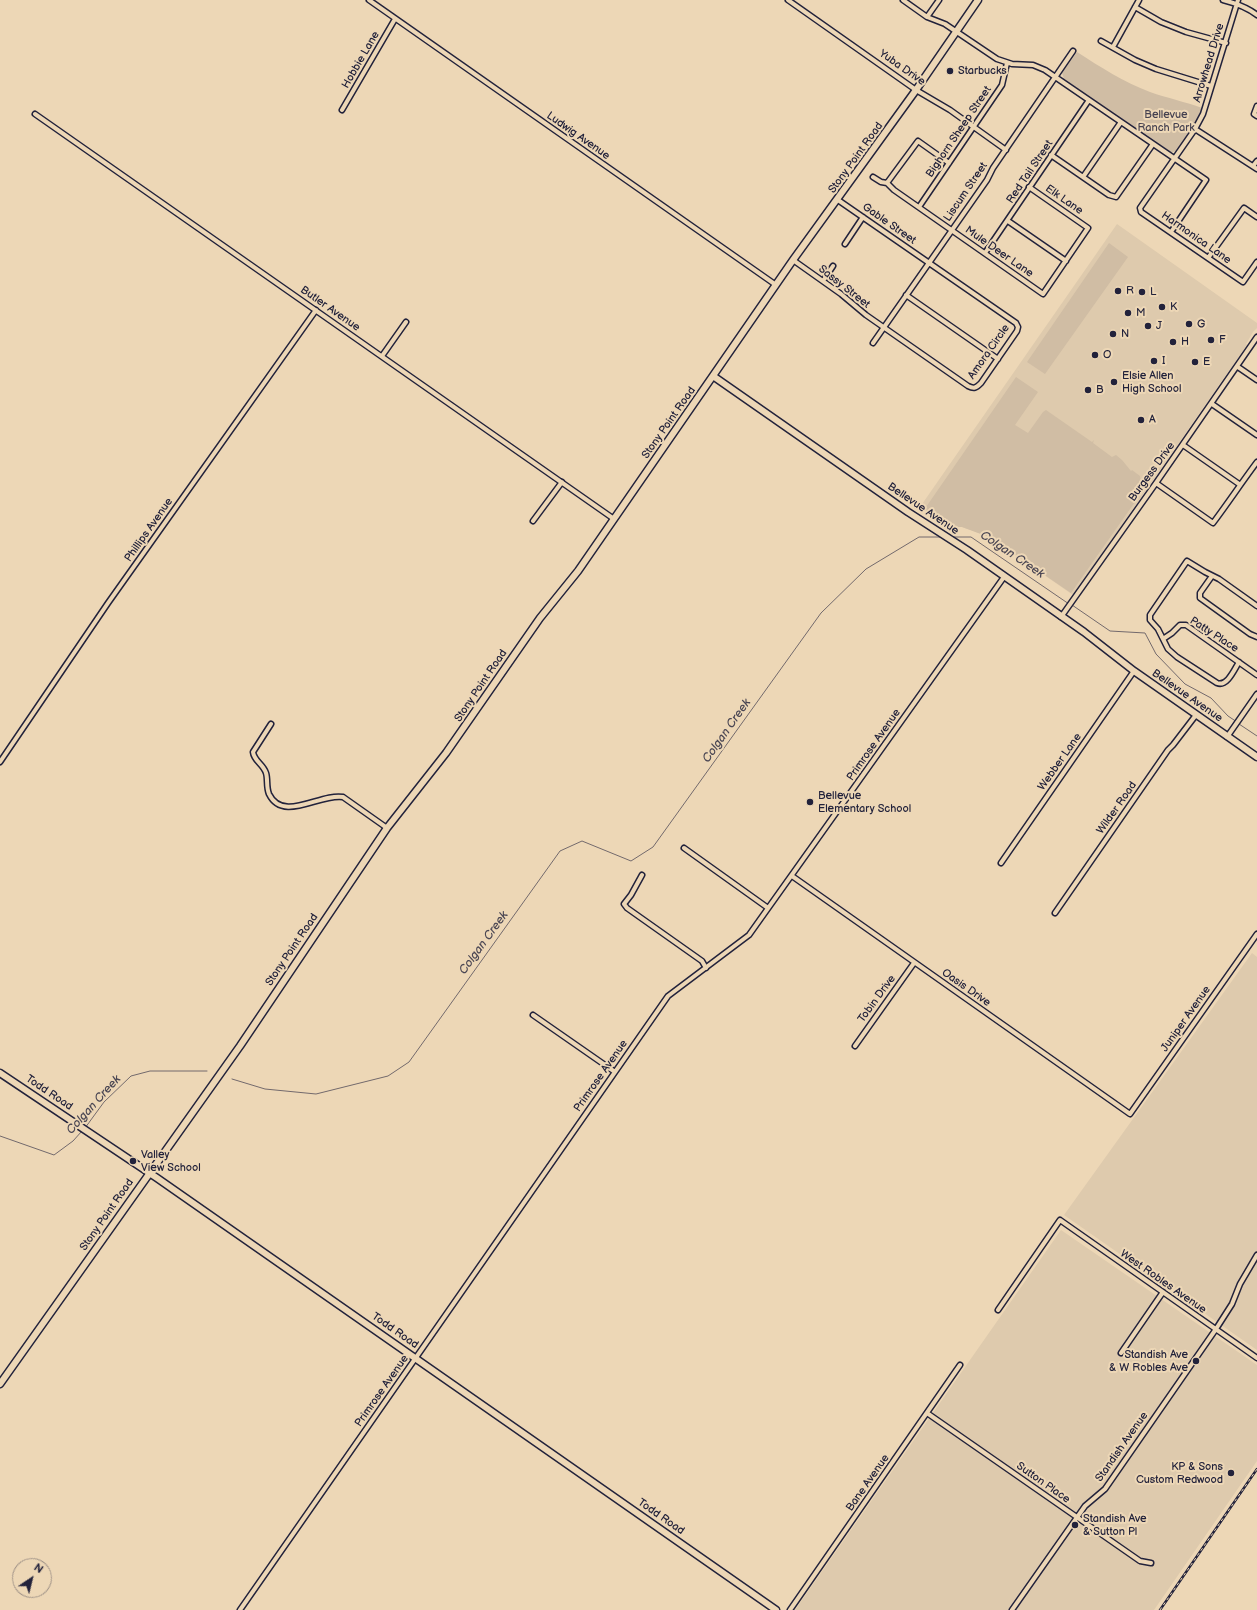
<!DOCTYPE html>
<html>
<head>
<meta charset="utf-8">
<style>
  body { margin:0 }
  #map { position:relative; width:1257px; height:1610px; overflow:hidden; background:#edd7b6; font-family:"Balsamiq Sans",sans-serif }
  canvas { display:block }
  .north { position:absolute; left:12px; top:1558px; width:40px; height:40px; box-sizing:border-box; background:#edd7b6; border:1px solid #9c8f85; border-radius:50%; rotate:35deg; font-size:11px; font-weight:700; line-height:16px; text-align:center; color:#22223b }
  .north::after { content:''; display:block; margin:auto; width:14px; height:18px; background:#22223b; clip-path:polygon(50% 0,100% 100%,50% 72%,0 100%) }
</style>
</head>
<body>
<div id="map">
<canvas width="1257" height="1610"></canvas>
<div class="north">N</div>
</div>
<script>
const g = document.querySelector('canvas').getContext('2d');
g.lineJoin = 'round';
function fillPath(path, color) {
  g.fillStyle = color;
  g.fill(path, 'evenodd');
}
function stroke(path, color, width, dash) {
  g.strokeStyle = color;
  g.lineWidth = width;
  g.lineCap = dash ? 'butt' : 'round';
  g.setLineDash(dash || []);
  g.stroke(path);
}
function drawText(font, color, halo, rows, align = 'center') {
  g.font = font + ' "Balsamiq Sans",sans-serif';
  g.lineWidth = 4;
  g.setLineDash([]);
  g.textBaseline = 'middle';
  g.strokeStyle = halo;
  g.fillStyle = color;
  for (const [text, x, y, turn = 0] of rows) {
    g.save();
    g.translate(x, y);
    g.rotate((+turn || 0) * Math.PI / 180);
    g.textAlign = isNaN(turn) ? turn : align;
    if (halo) g.strokeText(text, 0, 0);
    g.fillText(text, 0, 0);
    g.restore();
  }
}
fillPath(new Path2D(`
  M1117 224 1257 323V328L1253 332 1246 344 1247 345 1073 595 989 537 962 527H949L920 507Z
  M1252 953 1257 957V1350L1064 1215Z
  M1061 1230 1257 1365V1461L1154 1610H795Z`), '#decaad');
fillPath(new Path2D(`
  M1077 52C1100 67 1124 82 1150 92 1167 98 1186 102 1202 108L1195 124 1176 151 1173 152H1170L1064 79 1062 73Z
  M1109 243 1128 257 1045 374 1027 362Z
  M1016 377 1038 392 1015 425 1028 433 1043 412 1046 410 1092 442 1094 440 1093 443 1112 457 1116 455 1122 460 1131 471 1132 470 1140 476 1142 492 1071 593 989 537 962 527H949L924 510Z`), '#d0bda4');
stroke(new Path2D(`
  M951 537H971L1069 604
  M1072 605 1110 631 1145 633 1156 654 1185 684 1211 698 1228 716 1237 722
  M1239 724 1257 736
  M232 1079 265 1089 316 1094 388 1076 409 1062 560 851 582 841 631 861 653 847 821 613 866 569 919 537H942
  M85 1128 104 1102 131 1076 150 1071H207
  M0 1136 54 1155 73 1141 82 1131`), '#72696c', 1);
const street = new Path2D(`
  M369 0 776 285
  M788 0 916 90 950 110 1006 150
  M903 0 927 17 945 24 997 59 1012 64 1033 65 1045 70 1206 180 1171 232
  M1223 0C1235 3 1247 7 1257 15
  M1238 0 1203 114 1195 129 1140 208 1141 212 1243 282 1257 262
  M1135 7 1161 22 1186 32 1226 43
  M927 17 939 0
  M1101 41 1135 60 1156 69 1211 86
  M1113 47 1139 0
  M1257 106 1254 114 1257 116
  M342 110 395 19
  M35 114 614 519
  M1195 129 1257 169
  M1051 155 1109 195 1116 197 1153 144
  M1253 166 1257 161
  M873 177 881 182 887 183
  M1083 177 1121 122
  M887 183 894 190 1043 294 1088 228 1029 187
  M887 183 918 141 949 163
  M919 207 1002 85 1007 63
  M1008 221 1066 261
  M845 244 863 217
  M985 253 1089 100
  M1208 258 1244 208 1257 217
  M793 260 841 294 866 315 968 386C974 389 976 388 981 383L1017 331 1018 327 1016 323 838 200
  M823 281 833 266
  M906 295 998 359
  M873 343 987 180 993 168 1073 51
  M382 356 406 322
  M1238 367 1257 380
  M1212 404 1257 435
  M1183 445 1239 484
  M1156 483 1213 523C1228 503 1242 482 1257 462
  M533 521 562 482
  M1212 576 1200 593V598L1250 634 1257 637
  M1061 617 1156 483 1257 337
  M1163 639 1172 633 1180 625H1186L1257 675
  M1239 662C1234 670 1227 687 1217 683L1177 657 1168 649 1158 629 1150 620V615L1187 561 1205 572 1219 579 1257 606
  M271 724 253 752C254 761 263 764 266 773 268 779 266 787 269 794 283 823 320 793 343 797L387 828
  M1227 737 1257 694
  M0 762 108 603 316 310
  M684 848 768 908
  M1001 863 1134 671
  M642 875 631 895 624 904 627 908 702 961 706 968
  M792 876 1130 1114 1257 934
  M1055 913 1168 750 1173 745 1196 715
  M533 1015 615 1072
  M855 1046 914 963
  M998 1310 1060 1220 1257 1358
  M1121 1353 1163 1292
  M927 1413 1140 1561 1151 1563
  M240 1610 668 996 749 935 1004 577
  M790 1610 960 1365
  M1012 1610 1085 1506 1105 1489 1216 1329 1232 1304 1240 1284 1257 1255`);
const secondary = new Path2D(`
  M713 376 908 512 967 550 1084 632 1134 671 1257 757
  M0 1073 157 1178 776 1610
  M0 1384 240 1046 387 828 446 753 540 618 578 571 793 260 916 90 978 0`);
stroke(street, '#22223b', 7);
stroke(secondary, '#22223b', 9);
stroke(street, '#edd7b6', 4);
stroke(secondary, '#edd7b6', 6);
const rail = new Path2D(`
  M1160 1610 1257 1469`);
stroke(rail, '#22223b', 2.5);
stroke(rail, '#edd7b6', 1, [3]);
for (const [x, y, r, color] of [
  [950,71,4,"#22223b"],
  [1118,291,4,"#22223b"],
  [1142,292,4,"#22223b"],
  [1162,307,4,"#22223b"],
  [1128,313,4,"#22223b"],
  [1189,324,4,"#22223b"],
  [1148,326,4,"#22223b"],
  [1113,334,4,"#22223b"],
  [1211,340,4,"#22223b"],
  [1173,342,4,"#22223b"],
  [1095,355,4,"#22223b"],
  [1154,361,4,"#22223b"],
  [1195,362,4,"#22223b"],
  [1114,382,4,"#22223b"],
  [1088,390,4,"#22223b"],
  [1141,420,4,"#22223b"],
  [810,802,4,"#22223b"],
  [133,1161,4,"#22223b"],
  [1196,1361,4,"#22223b"],
  [1231,1473,4,"#22223b"],
  [1075,1525,4,"#22223b"]
]) {
  const dot = new Path2D();
  dot.arc(x, y, r, 0, 2 * Math.PI);
  g.fillStyle = color;
  g.fill(dot);
  stroke(dot, '#edd7b6', 1.5);
}
drawText('11px', '#22223b', '#edd7b6', [
  ["Hobbie Lane",361,60,-60],
  ["Arrowhead Drive",1209,63,-73],
  ["Yuba Drive",902,68,35],
  ["Bighorn Sheep Street",959,132,-56],
  ["Ludwig Avenue",578,136,35],
  ["Stony Point Road",856,158,-54],
  ["Red Tail Street",1030,172,-56],
  ["Liscum Street",966,192,-56],
  ["Elk Lane",1064,200,35],
  ["Gable Street",889,224,35],
  ["Harmonica Lane",1196,238,35],
  ["Mule Deer Lane",999,252,35],
  ["Sassy Street",844,287,38],
  ["Butler Avenue",330,309,35],
  ["Amora Circle",989,352,-55],
  ["Stony Point Road",669,423,-55],
  ["Burgess Drive",1152,472,-54],
  ["Bellevue Avenue",923,509,34],
  ["Phillips Avenue",149,530,-55],
  ["Patty Place",1214,635,33],
  ["Stony Point Road",481,686,-56],
  ["Bellevue Avenue",1187,696,35],
  ["Primrose Avenue",874,745,-55],
  ["Webber Lane",1060,762,-55],
  ["Wilder Road",1117,808,-55],
  ["Stony Point Road",292,950,-56],
  ["Oasis Drive",966,988,35],
  ["Tobin Drive",877,999,-54],
  ["Juniper Avenue",1186,1019,-55],
  ["Primrose Avenue",601,1076,-55],
  ["Todd Road",49,1093,34],
  ["Stony Point Road",107,1215,-55],
  ["West Robles Avenue",1163,1282,35],
  ["Todd Road",395,1331,35],
  ["Primrose Avenue",382,1391,-55],
  ["Standish Avenue",1122,1447,-55],
  ["Bane Avenue",868,1483,-55],
  ["Sutton Place",1043,1483,35],
  ["Todd Road",661,1517,35]
]);
drawText('11px', '#22223b', '#edd7b6', [
  ["Starbucks",958,71],
  ["R",1126,291],
  ["L",1150,292],
  ["K",1170,307],
  ["M",1136,313],
  ["G",1197,324],
  ["J",1156,326],
  ["N",1121,334],
  ["F",1219,340],
  ["H",1181,342],
  ["O",1103,355],
  ["I",1162,361],
  ["E",1203,362],
  ["Elsie Allen",1122,376],
  ["High School",1122,389],
  ["B",1096,390],
  ["A",1149,420],
  ["Bellevue",818,796],
  ["Elementary School",818,809],
  ["Valley",141,1155],
  ["View School",141,1168],
  ["Standish Ave",1188,1355,"right"],
  ["& W Robles Ave",1188,1368,"right"],
  ["KP & Sons",1223,1467,"right"],
  ["Custom Redwood",1223,1480,"right"],
  ["Standish Ave",1083,1519],
  ["& Sutton Pl",1083,1532]
], 'left');
drawText('11px', '#454150', '#edd7b6', [
  ["Bellevue",1166,115],
  ["Ranch Park",1166,128]
]);
drawText('italic 12px', '#4a4653', '#edd7b6', [
  ["Colgan Creek",1012,555,34],
  ["Colgan Creek",727,731,-55],
  ["Colgan Creek",484,943,-54],
  ["Colgan Creek",94,1105,-48]
]);
</script>
</body>
</html>
